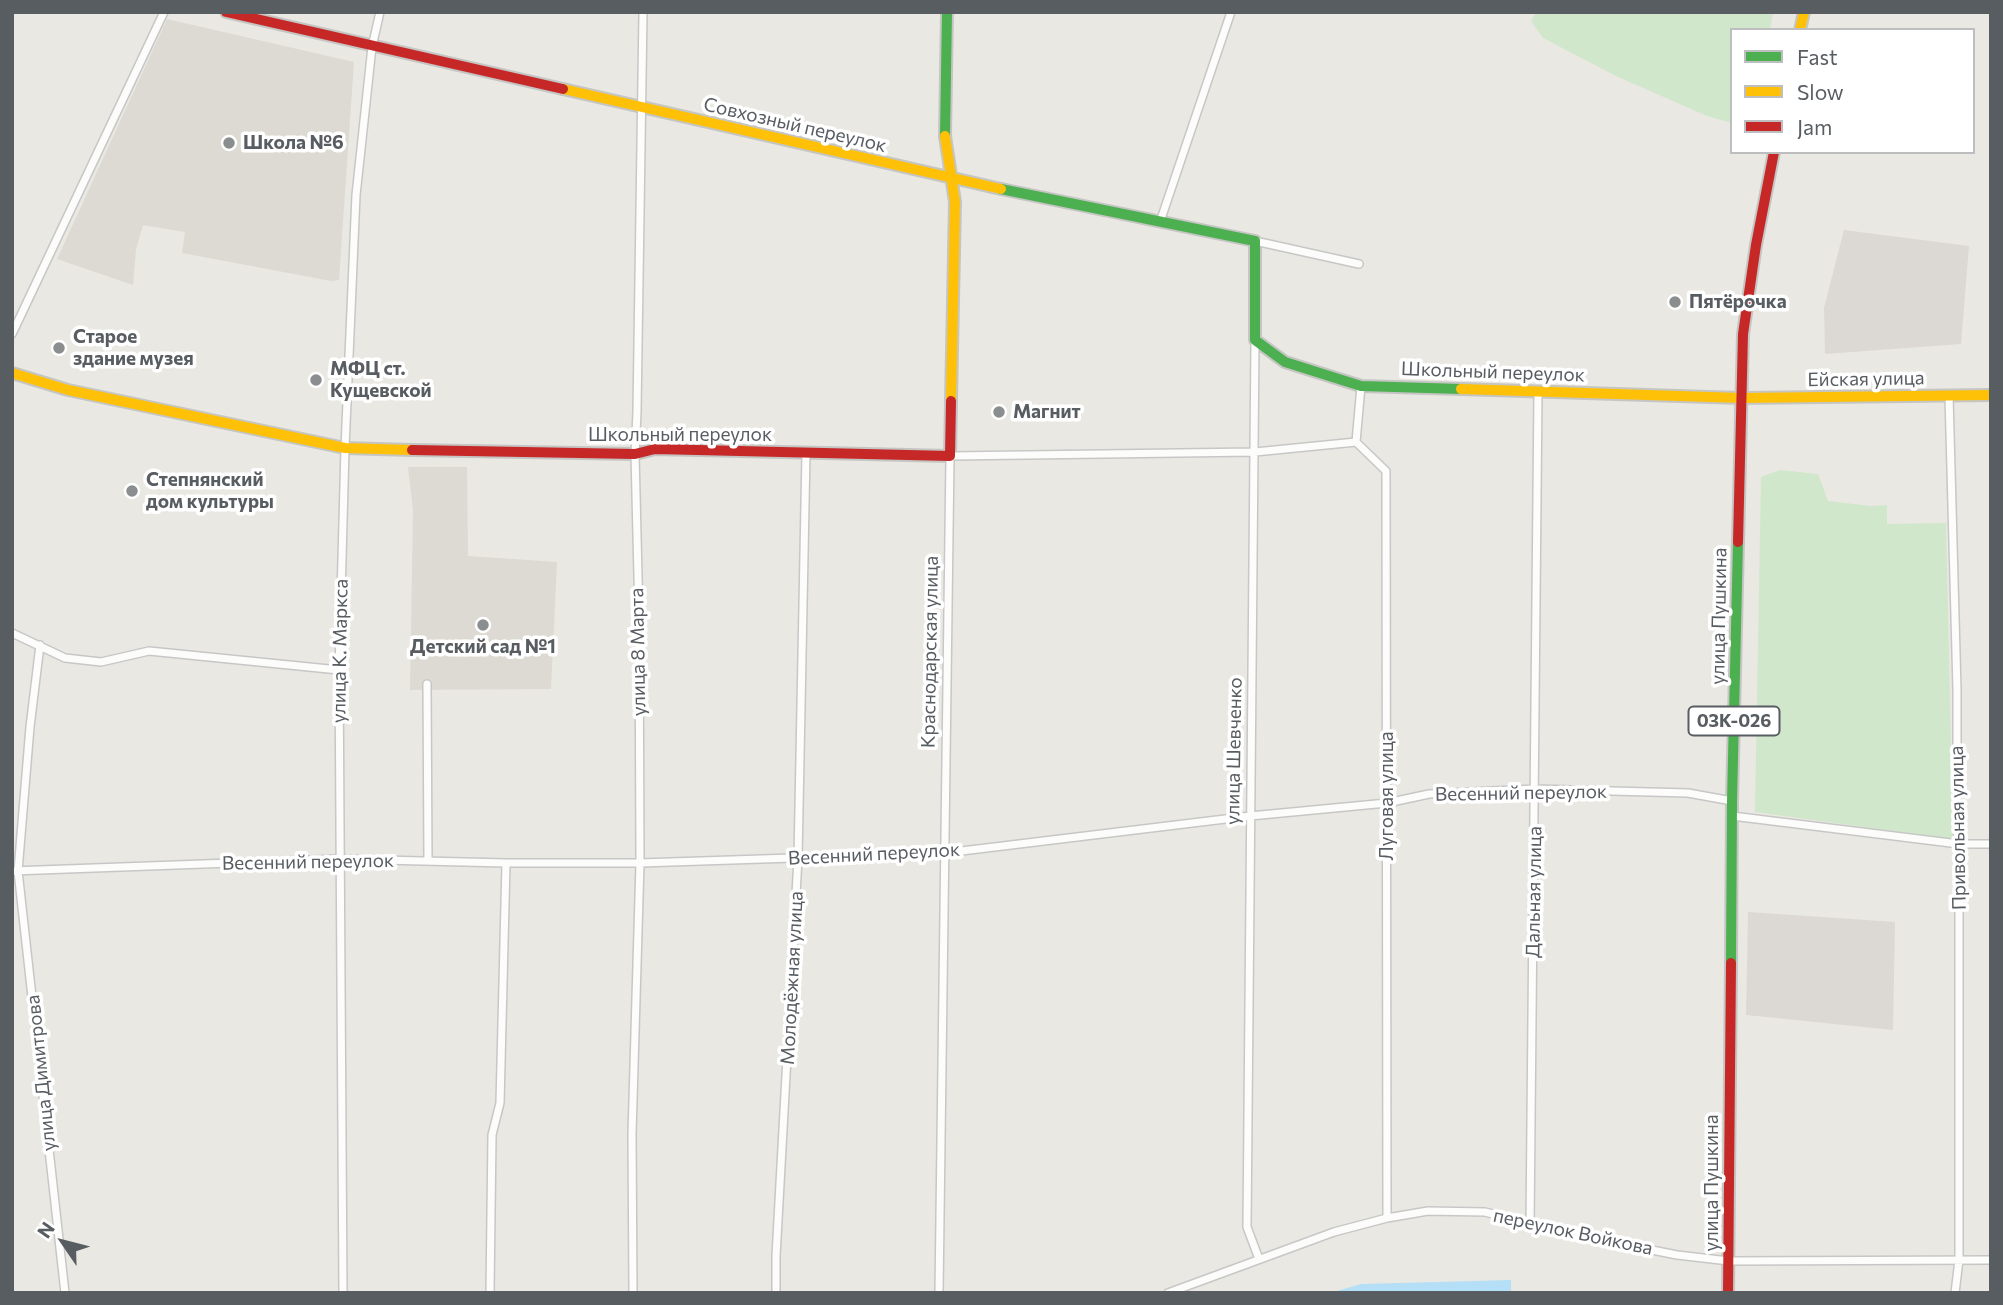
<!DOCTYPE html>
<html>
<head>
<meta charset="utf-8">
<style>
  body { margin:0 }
  #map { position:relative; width:2003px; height:1305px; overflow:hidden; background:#eae8e2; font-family:Commissioner,sans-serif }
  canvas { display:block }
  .frame { position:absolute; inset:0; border:14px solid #585d62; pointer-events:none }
  .legend { position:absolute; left:1730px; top:28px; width:245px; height:126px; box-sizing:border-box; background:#fff; border:2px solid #bcbec0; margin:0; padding:9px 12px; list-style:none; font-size:21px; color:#585d62 }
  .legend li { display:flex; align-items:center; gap:14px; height:35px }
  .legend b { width:35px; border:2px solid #bcbec0 }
  .north { position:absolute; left:28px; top:1207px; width:70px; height:70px; -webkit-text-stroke:5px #fff; paint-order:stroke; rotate:305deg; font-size:19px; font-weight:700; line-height:28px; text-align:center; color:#585d62 }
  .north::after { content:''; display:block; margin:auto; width:24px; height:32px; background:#585d62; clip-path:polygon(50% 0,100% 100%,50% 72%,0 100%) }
</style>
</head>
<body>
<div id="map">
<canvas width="2003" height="1305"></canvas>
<div class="frame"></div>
<ul class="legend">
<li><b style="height:9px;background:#4caf50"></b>Fast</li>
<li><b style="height:9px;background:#ffc107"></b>Slow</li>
<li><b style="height:9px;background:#c62828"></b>Jam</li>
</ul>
<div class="north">N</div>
</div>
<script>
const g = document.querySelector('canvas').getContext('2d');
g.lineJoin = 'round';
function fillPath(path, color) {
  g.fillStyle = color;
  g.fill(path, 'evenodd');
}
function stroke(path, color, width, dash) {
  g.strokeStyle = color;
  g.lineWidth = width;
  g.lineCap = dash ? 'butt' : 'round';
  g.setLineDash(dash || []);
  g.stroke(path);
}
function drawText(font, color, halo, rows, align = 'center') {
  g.font = font + ' Commissioner,sans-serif';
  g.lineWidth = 7;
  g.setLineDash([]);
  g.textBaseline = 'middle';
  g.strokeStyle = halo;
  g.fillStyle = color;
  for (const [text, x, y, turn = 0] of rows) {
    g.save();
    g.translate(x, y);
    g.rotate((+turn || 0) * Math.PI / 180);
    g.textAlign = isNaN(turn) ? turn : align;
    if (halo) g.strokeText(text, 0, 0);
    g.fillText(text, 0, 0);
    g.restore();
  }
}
fillPath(new Path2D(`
  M1844 230 1969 246 1961 344 1825 354 1824 308Z
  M1748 912 1895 922 1893 1030 1746 1015Z`), '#dcd9d5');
fillPath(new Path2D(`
  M167 19 354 62 339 280 331 281 182 253 185 232 143 225 136 249 133 285 57 259Z
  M408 467H467L468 556 557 562 551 689 410 690 413 510Z`), '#dcdad2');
fillPath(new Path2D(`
  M1536 12H1773L1770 30H1732V123L1707 116 1616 76 1543 38 1531 21Z
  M1780 470 1818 474 1828 501 1871 506 1887 505V524L1946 523 1953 836 1950 839 1755 812 1761 477Z`), '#d1e7cb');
fillPath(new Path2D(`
  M1511 1280V1293H1330L1361 1284Z`), '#b4dff6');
const street = new Path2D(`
  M1160 222 1231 12
  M1255 241 1359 264
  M12 334 164 12
  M1255 340 1247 1227 1259 1259
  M1361 386 1356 442 1386 471 1387 1218
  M1949 396 1957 690V829L1959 844V1260L1955 1293
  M12 633 65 658 101 662 149 651 339 670
  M40 645 30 727 18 871 65 1293
  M427 684 428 861
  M1732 816 1959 844H1991
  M12 871 340 859 506 863H640L945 853 1250 816 1387 803 1429 794 1535 789 1688 793 1732 801
  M1530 1225 1538 391
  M343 1293 339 670 345 448 356 195 372 47 380 12
  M490 1293 492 1135 500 1103 506 863
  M633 1293 632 1134 640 863 639 617 635 454 637 412 643 12
  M776 1293V1256L798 858 806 453
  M939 1293 950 456 1255 452 1356 442
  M1168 1293 1334 1232 1387 1218 1428 1211 1485 1212 1562 1232 1677 1255 1729 1261 1991 1260`);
const fast = new Path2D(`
  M945 136 947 12
  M1001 189 1255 241V340L1285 362 1361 386 1461 389
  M1731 963 1732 801 1738 542`);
const slow = new Path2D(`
  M1800 30 1804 12
  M563 89 1001 189
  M945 136 955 202 951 401
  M12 373 68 390 345 448 412 450
  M1461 389 1741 398 1991 395`);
const jam = new Path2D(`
  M226 12 563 89
  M412 450 635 454 655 449 950 456 951 401
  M1738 542 1743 334 1756 245 1774 152
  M1728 1293 1731 963`);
stroke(street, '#c7c7c7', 10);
stroke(fast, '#c5c6c4', 14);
stroke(slow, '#c5c6c4', 14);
stroke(jam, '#c5c6c4', 14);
stroke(street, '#fcfcfb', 7);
stroke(fast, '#4caf50', 10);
stroke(slow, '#ffc107', 10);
stroke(jam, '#c62828', 10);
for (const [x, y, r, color] of [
  [229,143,7,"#8b8e8f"],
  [1675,302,7,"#8b8e8f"],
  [59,348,7,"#8b8e8f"],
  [316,380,7,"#8b8e8f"],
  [999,412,7,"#8b8e8f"],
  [132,491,7,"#8b8e8f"],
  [483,625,7,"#8b8e8f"]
]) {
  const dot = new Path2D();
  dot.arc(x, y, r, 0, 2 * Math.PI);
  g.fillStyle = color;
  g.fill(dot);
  stroke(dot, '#fff', 2.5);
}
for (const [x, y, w] of [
  [1734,721,91]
]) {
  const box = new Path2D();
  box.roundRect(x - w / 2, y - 14.5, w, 29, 5);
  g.fillStyle = '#fff';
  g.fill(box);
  stroke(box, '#585d62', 2);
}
drawText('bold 18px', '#585d62', null, [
  ["03К-026",1734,721]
]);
drawText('19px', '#585d62', '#fff', [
  ["Совхозный переулок",795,125,13],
  ["Школьный переулок",1493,372,2],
  ["Ейская улица",1866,379,-1],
  ["Школьный переулок",680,435],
  ["улица Пушкина",1719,616,-89],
  ["улица К. Маркса",340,651,-89],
  ["улица 8 Марта",638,652,-91],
  ["Краснодарская улица",930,652,-89],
  ["улица Шевченко",1234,751,-89],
  ["Весенний переулок",1521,793,-1],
  ["Луговая улица",1387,796,-90],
  ["Привольная улица",1958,828,-91],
  ["Весенний переулок",874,854,-3],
  ["Весенний переулок",308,862,-1],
  ["Дальная улица",1534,892,-89],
  ["Молодёжная улица",792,978,-87],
  ["улица Димитрова",41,1073,-96],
  ["улица Пушкина",1712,1183,-90],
  ["переулок Войкова",1573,1232,12]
]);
drawText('bold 19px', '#585d62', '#fff', [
  ["Школа №6",243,143],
  ["Пятёрочка",1689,302],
  ["Старое",73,337],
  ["здание музея",73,359],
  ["МФЦ ст.",330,369],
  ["Кущевской",330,391],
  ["Магнит",1013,412],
  ["Степнянский",146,480],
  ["дом культуры",146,502],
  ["Детский сад №1",483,647,"center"]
], 'left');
</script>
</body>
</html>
